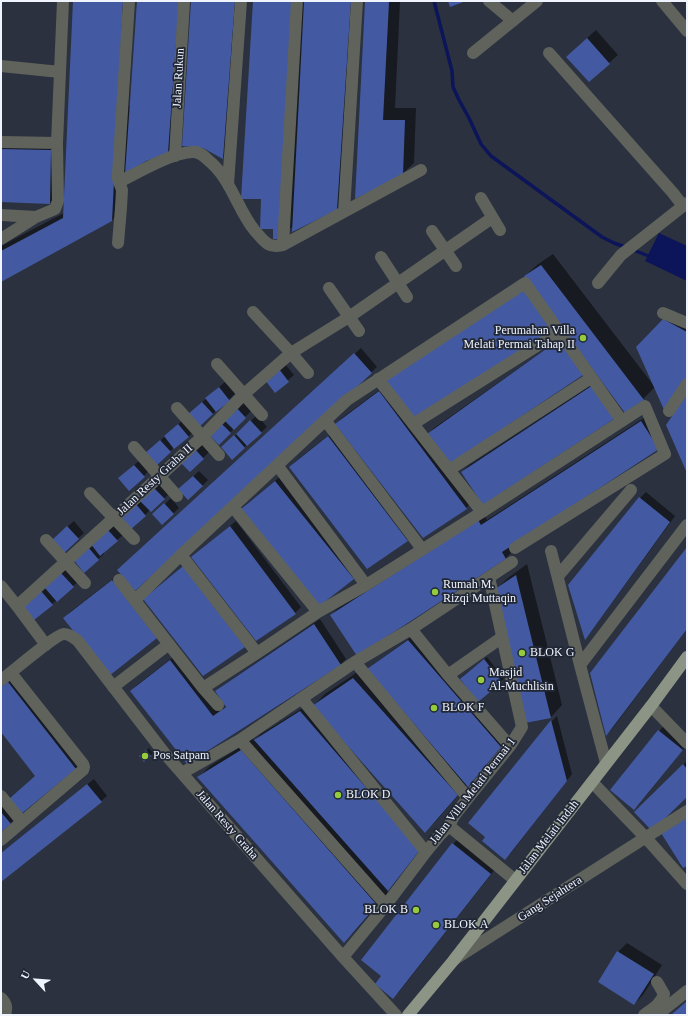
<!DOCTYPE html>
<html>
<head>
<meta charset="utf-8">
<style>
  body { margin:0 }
  #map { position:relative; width:688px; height:1016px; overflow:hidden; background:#2b313f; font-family:"Times New Roman",serif }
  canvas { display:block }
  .frame { position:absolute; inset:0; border:2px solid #f0f4fe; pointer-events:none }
  .north { position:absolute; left:16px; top:960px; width:40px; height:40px; -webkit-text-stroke:3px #212735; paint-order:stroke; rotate:296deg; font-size:11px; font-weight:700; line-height:16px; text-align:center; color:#f0f4fe }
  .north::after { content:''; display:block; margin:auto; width:14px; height:18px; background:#f0f4fe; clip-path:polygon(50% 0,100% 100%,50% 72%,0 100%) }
</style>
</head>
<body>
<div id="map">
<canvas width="688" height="1016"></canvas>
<div class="frame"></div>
<div class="north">U</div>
</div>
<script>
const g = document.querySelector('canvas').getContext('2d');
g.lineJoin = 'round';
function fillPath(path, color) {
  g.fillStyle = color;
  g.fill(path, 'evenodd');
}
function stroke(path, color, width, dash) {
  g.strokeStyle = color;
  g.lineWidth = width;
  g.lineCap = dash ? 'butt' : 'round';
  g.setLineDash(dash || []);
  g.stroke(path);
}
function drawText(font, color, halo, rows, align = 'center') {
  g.font = font + ' "Times New Roman",serif';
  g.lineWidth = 3.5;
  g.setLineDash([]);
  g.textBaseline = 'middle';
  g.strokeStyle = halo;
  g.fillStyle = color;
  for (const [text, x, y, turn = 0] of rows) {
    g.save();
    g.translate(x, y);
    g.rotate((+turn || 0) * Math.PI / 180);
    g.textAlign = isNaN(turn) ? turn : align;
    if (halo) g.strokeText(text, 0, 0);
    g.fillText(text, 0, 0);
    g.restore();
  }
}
fillPath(new Path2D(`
  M659 233 687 246V281L645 261Z`), '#0c1559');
fillPath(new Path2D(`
  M74 1H134L129 106H131L138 1H189L179 141 167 152 145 160 126 172 124 208 112 220 1 281V246L64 213Z
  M192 1H246L235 147 223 158 203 147Z
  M254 1H362L349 197 337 209 293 226 281 238 274 229 263 198Z
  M367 1H400L395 108H416L414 163 402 174 356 197 366 2Z
  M596 30 618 55 609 63 576 48Z
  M1 138 62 139 61 191 50 203 1 201Z
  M553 254 654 386 663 320 687 323V379L655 387 643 399 562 325 414 421 472 502 466 508 336 424 342 418 386 385 529 281 525 276 537 265Z
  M566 335 588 368 428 434 434 428Z
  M361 348 377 367 135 589 124 565Z
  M285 364 294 375 275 391 266 380Z
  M599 380 613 418 462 472 468 466Z
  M225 382 235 394 198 427 194 410 212 393Z
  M242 401 251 411 219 444 209 434Z
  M257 415 267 427 232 458 228 442Z
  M647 416 664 442 508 547 511 553 505 559 331 615 337 609 484 515 487 520Z
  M184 419 194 431 188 437 170 451 151 449Z
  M334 431 413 535 407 540 290 467 296 461Z
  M199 442 209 452 190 471 181 461Z
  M140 460 149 470 144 476 125 473Z
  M199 471 208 480 202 486 185 484Z
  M281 476 359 572 353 578 318 606 247 504Z
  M159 482 170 493 151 511 150 510 145 515 121 517Z
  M646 492 675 516 590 633 569 585 640 498Z
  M171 498 179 508 162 524 154 515Z
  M74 521 84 533 64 551 59 534Z
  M236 521 301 607 295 613 198 552Z
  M114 524 123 535 103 552 104 554 98 559H74Z
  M687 549V629L612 729 607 734Z
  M189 561 250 640 150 593Z
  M527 564 562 705 551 717 496 589 508 578Z
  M67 568 79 581 73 586 52 604 30 600Z
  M118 575 162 632 64 618 70 612Z
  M320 619 346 659 341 664 187 763 131 691 137 685 176 655 220 711 226 706 216 691 222 686Z
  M414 635 506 741 473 780 467 785 437 820 425 832 313 706 325 694 365 667 368 670 374 664Z
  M487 657 504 679 478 700 463 676Z
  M14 677 81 763 76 768 21 812 36 775 1 731V688Z
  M306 706 425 843 394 884 387 891 388 892 356 930 344 942 198 778 210 766 253 739 254 741 261 734Z
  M557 716 572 774 511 853 505 858 487 837 470 823 552 721Z
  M665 725 687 745 640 803 634 809 611 790 659 731Z
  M149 748 153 753 150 756 143 753Z
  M687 761V796L635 812Z
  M94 779 107 796 101 801 1 881V853Z
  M1 799 16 818 1 831Z
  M459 838 496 868 399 992 393 997 382 976 362 960 453 844Z
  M627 943 662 965 643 995 634 1004 618 952Z`), '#0007');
stroke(new Path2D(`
  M434 1 452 71 453 87 459 100 469 118 481 144 491 156 602 237 614 243 625 247
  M631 249 651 257`), '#0c1559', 3.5);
fillPath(new Path2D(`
  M73 1H123L112 221 1 282V251L63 218Z
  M137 1H179L168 153 146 161 125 174Z
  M191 1H235L223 159 203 148 182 146Z
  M253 1H296L282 239H273V229H260L261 199H241Z
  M304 1H351L337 210 292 232Z
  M448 1H466L450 7Z
  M365 2H389L383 120H405L403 175 355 199Z
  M587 38 610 64 589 82 566 57Z
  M1 149 51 150 50 204 1 202Z
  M541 265 644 400 625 413 524 276Z
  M525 285 557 331 414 422 381 379Z
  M663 319 687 332V377L665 412 636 347Z
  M560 339 583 375 450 464 427 434Z
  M354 353 372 373 135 591 117 570Z
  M279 369 289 382 275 393 265 380Z
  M593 385 614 419 483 505 461 472Z
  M219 387 230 401 216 412 205 398Z
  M379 391 467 509 423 538 335 424Z
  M687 394V473L666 425Z
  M202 402 213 414 198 428 187 415Z
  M235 406 246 418 234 430 223 419Z
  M250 420 262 433 247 446 236 434Z
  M641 421 659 449 502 552 506 559 357 656 330 615 478 520 481 525Z
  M220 422 231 433 219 445 208 434Z
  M178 424 189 437 174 449 164 436Z
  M234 435 245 448 232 460 221 447Z
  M328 436 408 541 367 569 289 467Z
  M160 440 171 452 155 467 144 454Z
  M193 447 204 459 190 472 179 461Z
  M134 465 145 477 129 491 118 478Z
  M193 476 203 486 188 500 178 489Z
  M275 481 354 579 318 607 240 510Z
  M152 486 165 499 151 512 139 500Z
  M639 497 670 522 585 640 568 585Z
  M135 503 146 516 130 530 119 517Z
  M164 503 174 514 162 525 152 514Z
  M67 526 79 539 64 553 52 540Z
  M230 526 296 614 256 641 191 557Z
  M107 529 118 541 100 556 90 543Z
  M88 547 99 560 84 573 73 559Z
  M687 547V629L606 736 590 673Z
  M183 566 245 647 203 676 143 599Z
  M61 573 74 587 57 602 45 588Z
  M516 575 551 718 525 723 495 589Z
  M112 580 157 638 109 676 63 618Z
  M41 591 53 605 34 620 23 606Z
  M314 624 341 665 187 764 130 691 170 660 213 716 226 707 215 691Z
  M408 640 501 747 468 787 367 669Z
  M484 659 502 682 478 702 460 679Z
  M353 678 458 795 425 833 312 706Z
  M8 682 76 769 21 814 9 799 35 776 1 732V687Z
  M300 711 420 850 388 891 254 740Z
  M551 720 567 781 505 860 482 841 485 837 468 823Z
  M658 730 683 750 634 810 610 790Z
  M146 750 151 756 144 762 139 756Z
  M241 750 377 905 344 943 197 777Z
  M683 764 687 769V797L652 831 634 812Z
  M87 784 102 802 1 882V853Z
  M1 812 11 824 1 832Z
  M687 817V866L683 868 661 833Z
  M452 843 491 874 393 999 375 984 381 976 361 960Z
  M617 951 654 974 634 1005 598 982Z
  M687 1001V1015H671Z`), '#435aa2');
stroke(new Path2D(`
  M489 1 513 21
  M662 1 687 31
  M473 53 537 1
  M549 53 673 193 683 206
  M1 66 60 72
  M1 142 57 143
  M175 156 184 1
  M119 182C139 172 171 153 192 152 199 151 204 156 208 160 231 178 237 209 255 231 259 235 263 241 268 244 273 247 278 246 283 245L421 170
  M228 184 241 1
  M481 198 500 230
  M344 211 357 1
  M1 215 36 217
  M432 231 456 266
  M1 239 36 217 55 209 58 201 57 143 63 1
  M118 243 121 208 122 190 118 179V174L129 1
  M283 245 297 1
  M381 257 407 297
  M598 283 621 255 687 203
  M329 288 359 331
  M253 312 291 353 308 373
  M663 313 687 323
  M217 364 262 415
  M378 379 482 512
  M177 408 219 455
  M669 411 687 384
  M325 420 422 549
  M413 424 559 332
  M134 447 177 496
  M277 465 366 585
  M449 470 591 378
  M90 493 134 539
  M233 507 318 612
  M46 540 85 583
  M551 551 580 665 606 763
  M181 555 257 653
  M558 576 631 490
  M119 580 203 688 218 705
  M1 586 17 606 46 645
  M135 600 181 555 347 400 525 283 622 421
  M17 606 160 476 203 436 243 395 291 353 349 317 492 218
  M411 629 448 675 510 746
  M355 662 468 798
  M580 665 687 525
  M448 675 501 638
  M1 680C11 673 56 634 64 634 70 634 74 638 78 641L165 754 343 957 396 1015
  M113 687 169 644
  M203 688 257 653 318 612 366 585 482 512 645 406 665 454 515 548
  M302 699 426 852
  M651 706 687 743
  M240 740 386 905
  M182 773 240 740 355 662 411 629 512 562
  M592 782 646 838 687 884
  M1 796 22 822
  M449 826 515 880
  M1 840 83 770 84 767 83 764 11 673
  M343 957 386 905 426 852 440 835 449 826 454 816 468 798 510 746 522 727 489 577
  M455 959 687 811
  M1 998C7 1004 7 1008 5 1015
  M644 1015C652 1009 661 1004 664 994L657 982
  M657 1015 687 991`), '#5f635c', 12);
stroke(new Path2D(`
  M408 1015 453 961 651 706 687 657`), '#8c9485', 12);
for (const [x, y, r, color] of [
  [583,338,4,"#94cc3d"],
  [435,592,4,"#94cc3d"],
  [522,653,4,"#94cc3d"],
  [481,680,4,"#94cc3d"],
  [434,708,4,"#94cc3d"],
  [145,756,4,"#94cc3d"],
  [338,795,4,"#94cc3d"],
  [416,910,4,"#94cc3d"],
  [436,925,4,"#94cc3d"]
]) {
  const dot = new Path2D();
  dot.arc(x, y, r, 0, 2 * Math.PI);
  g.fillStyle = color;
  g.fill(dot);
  stroke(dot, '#212735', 1.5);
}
drawText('12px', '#f0f4fe', '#212735', [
  ["Jalan Rukun",179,78,-87],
  ["Jalan Resty Graha II",155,480,-43],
  ["Jalan Villa Melati Permai 1",473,791,-52],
  ["Jalan Resty Graha",227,825,49],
  ["Jalan Melati Indah",549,837,-52],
  ["Gang Sejahtera",550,899,-33]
]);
drawText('12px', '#f0f4fe', '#212735', [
  ["Perumahan Villa",575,331,"right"],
  ["Melati Permai Tahap II",575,345,"right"],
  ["Rumah M.",443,585],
  ["Rizqi Muttaqin",443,599],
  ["BLOK G",530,653],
  ["Masjid",489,673],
  ["Al-Muchlisin",489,687],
  ["BLOK F",442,708],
  ["Pos Satpam",153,756],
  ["BLOK D",346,795],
  ["BLOK B",408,910,"right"],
  ["BLOK A",444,925]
], 'left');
</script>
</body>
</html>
